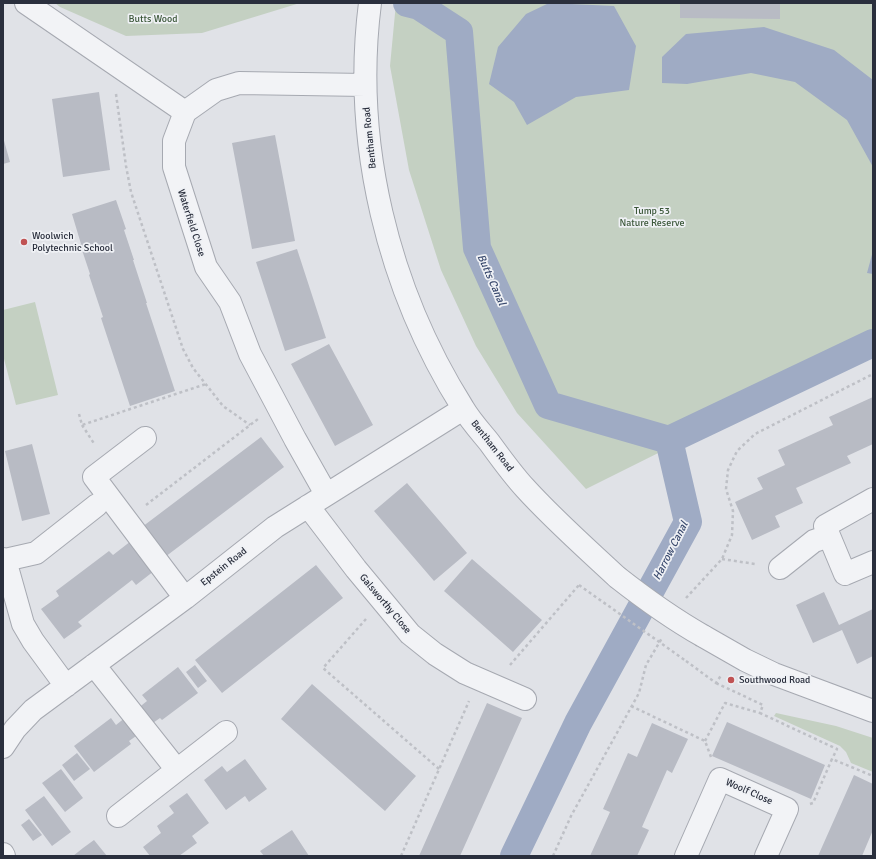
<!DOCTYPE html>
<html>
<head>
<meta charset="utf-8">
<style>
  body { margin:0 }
  #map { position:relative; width:876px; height:859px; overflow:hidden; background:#e0e2e7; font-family:Signika,sans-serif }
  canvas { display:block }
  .frame { position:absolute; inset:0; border:4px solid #2a2f3d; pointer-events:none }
</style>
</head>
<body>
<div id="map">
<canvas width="876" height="859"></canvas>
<div class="frame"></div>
</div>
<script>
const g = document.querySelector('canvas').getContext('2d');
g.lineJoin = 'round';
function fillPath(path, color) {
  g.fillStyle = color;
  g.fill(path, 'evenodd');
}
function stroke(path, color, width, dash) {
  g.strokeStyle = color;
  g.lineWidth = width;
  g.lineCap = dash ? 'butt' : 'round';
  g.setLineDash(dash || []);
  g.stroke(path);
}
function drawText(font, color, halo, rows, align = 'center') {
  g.font = font + ' Signika,sans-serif';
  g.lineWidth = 3.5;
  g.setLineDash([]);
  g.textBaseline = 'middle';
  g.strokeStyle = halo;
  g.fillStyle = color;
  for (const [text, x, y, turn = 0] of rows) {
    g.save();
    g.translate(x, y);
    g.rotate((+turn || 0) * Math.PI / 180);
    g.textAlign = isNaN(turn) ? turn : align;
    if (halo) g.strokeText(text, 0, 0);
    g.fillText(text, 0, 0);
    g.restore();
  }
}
fillPath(new Path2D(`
  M55 3H300L202 33 126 36 60 7Z
  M396 3H873V346L586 489 517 413 476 346 441 270 409 170 390 66Z
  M35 302 58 395 16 405 3 355V310Z
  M776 713 836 726 873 738V772L851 763 846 752 840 746 774 716Z`), '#c4d0c2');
fillPath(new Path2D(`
  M549 3 614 6 636 46 629 90 576 97 527 125 514 102 489 84 498 47 526 14Z
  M764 27 834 50 873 80V167L847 120 795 82 751 73 687 84 662 83V57L686 34Z
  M873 251V274L867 273Z`), '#9fabc4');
stroke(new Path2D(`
  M407 3 419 6 459 32 477 248 548 405 669 440
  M669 440 873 343
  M514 856 578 723 688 522 669 440`), '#9fabc4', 28);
fillPath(new Path2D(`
  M680 3H780V19L680 18Z
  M99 92 110 170 63 177 52 99Z
  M275 135 295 241 252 249 232 143Z
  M3 137 10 162 3 164Z
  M116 200 126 229 124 230 134 260H133L147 303H146L175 391 130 406 101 318 103 317 89 275 90 274 80 244H81L72 214Z
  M297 249 326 338 285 351 256 262Z
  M329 344 373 425 335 446 291 364Z
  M873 397V444L847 456 851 463 796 488 803 503 775 516 780 527 752 540 735 502 763 489 757 478 785 465 778 450 833 425 829 417Z
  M261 437 284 467 165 557 142 527Z
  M32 444 50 514 22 521 5 451Z
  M407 483 467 553 434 581 374 511Z
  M131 541 154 571 136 585 132 580 78 622 82 626 64 639 41 609 59 596 56 591 109 551 113 555Z
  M472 559 542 620 513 652 444 591Z
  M316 565 343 598 222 693 195 660Z
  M824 592 839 625 873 609V656L857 664 842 630 813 643 796 605Z
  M195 665 207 681 198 688 186 672Z
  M178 667 198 693 162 720 160 718 150 725 137 709 147 701 142 695Z
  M312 684 416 776 385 811 281 719Z
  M487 703 522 718 460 856H419Z
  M126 717 139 734 129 741 131 744 94 772 74 746 111 718 116 725Z
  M727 722 825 765 811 799 712 756Z
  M652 723 688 739 672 773 667 770 642 827 649 830 637 856H590L610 812 603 809 628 753 637 757Z
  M77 753 90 769 74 781 62 765Z
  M245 759 267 789 249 802 245 796 226 810 204 780 222 766 227 772Z
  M61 769 83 798 65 812 42 783Z
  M854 775 873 784V830L862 856H818Z
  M187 793 209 823 192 836 197 843 179 856H150L143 847 161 833 157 826 174 813 169 806Z
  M44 796 71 832 52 846 25 810Z
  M29 819 42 835 33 841 21 825Z
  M292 830 309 856H264L260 851Z
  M94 840 107 856H73L83 848Z`), '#b8bbc4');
const minor = new Path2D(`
  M26 3 185 112
  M370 3C352 143 388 289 463 408 470 420 480 431 489 442 500 457 512 474 525 488 554 520 586 548 617 577
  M145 438 94 477 185 598
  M326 494 295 439 250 354 230 302 206 267 174 167V141L185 112 216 90 239 83 365 85
  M873 499 825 526 845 574 873 562
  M308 506 356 569 410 634 435 654 465 673 525 699
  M3 559 5 560 36 553 97 505
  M5 560 23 624 33 641 66 686
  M780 568 814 541 829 536
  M703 636 745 660 774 674 873 711
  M94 665 177 770 118 816
  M3 747 15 729 33 710 185 598 275 527 463 409
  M177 770 226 732
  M3 854 4 856
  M686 856 720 779 787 809 766 856`);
stroke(minor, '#a6a9b1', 24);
stroke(new Path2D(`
  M116 94 126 166 131 192 183 349 193 368 223 406 250 425
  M79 414 82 425 206 384
  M82 425 95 445
  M146 505 258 419
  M722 559 755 564
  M686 598 722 559 732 535 733 511 726 489 728 470 737 451 755 434 873 374
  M366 619 323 668 439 769
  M686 661 716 683 722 674
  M510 665 579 585
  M716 683 763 705 760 713 837 749 832 759
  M631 706 705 741 711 757
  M705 741 725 703 760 713
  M810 804 813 803 832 759 873 776
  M401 856 469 701
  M553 856 571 816 639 693 646 665 662 638`), '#bec0c6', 2.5, [3, 3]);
stroke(minor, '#f2f3f6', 22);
const minorBridge = new Path2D(`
  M617 577C645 599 673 619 703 636`);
stroke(minorBridge, '#a6a9b1', 24, []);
stroke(new Path2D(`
  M579 585 686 661`), '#bec0c6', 2.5, [3, 3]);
stroke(minorBridge, '#f2f3f6', 22);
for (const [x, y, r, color] of [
  [24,242,4,"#c05253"],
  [731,680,4,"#c05253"]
]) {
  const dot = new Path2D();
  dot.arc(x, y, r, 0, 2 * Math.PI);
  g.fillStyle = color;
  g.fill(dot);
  stroke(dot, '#eff1f5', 1.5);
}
drawText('10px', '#3b5739', '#eff1f5', [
  ["Butts Wood",153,19],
  ["Tump 53",652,211],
  ["Nature Reserve",652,223]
]);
drawText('10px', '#2a2f3d', '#eff1f5', [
  ["Bentham Road",370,138,-96],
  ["Waterfield Close",191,223,72],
  ["Bentham Road",492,446,52],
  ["Epstein Road",224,567,-38],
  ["Galsworthy Close",385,604,50],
  ["Woolf Close",749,792,24]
]);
drawText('10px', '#2a2f3d', '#eff1f5', [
  ["Woolwich",32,236],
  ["Polytechnic School",32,248],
  ["Southwood Road",739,680]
], 'left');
drawText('italic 11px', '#39496d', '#eff1f5', [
  ["Butts Canal",491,280,66],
  ["Harrow Canal",671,551,-63]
]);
</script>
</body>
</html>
